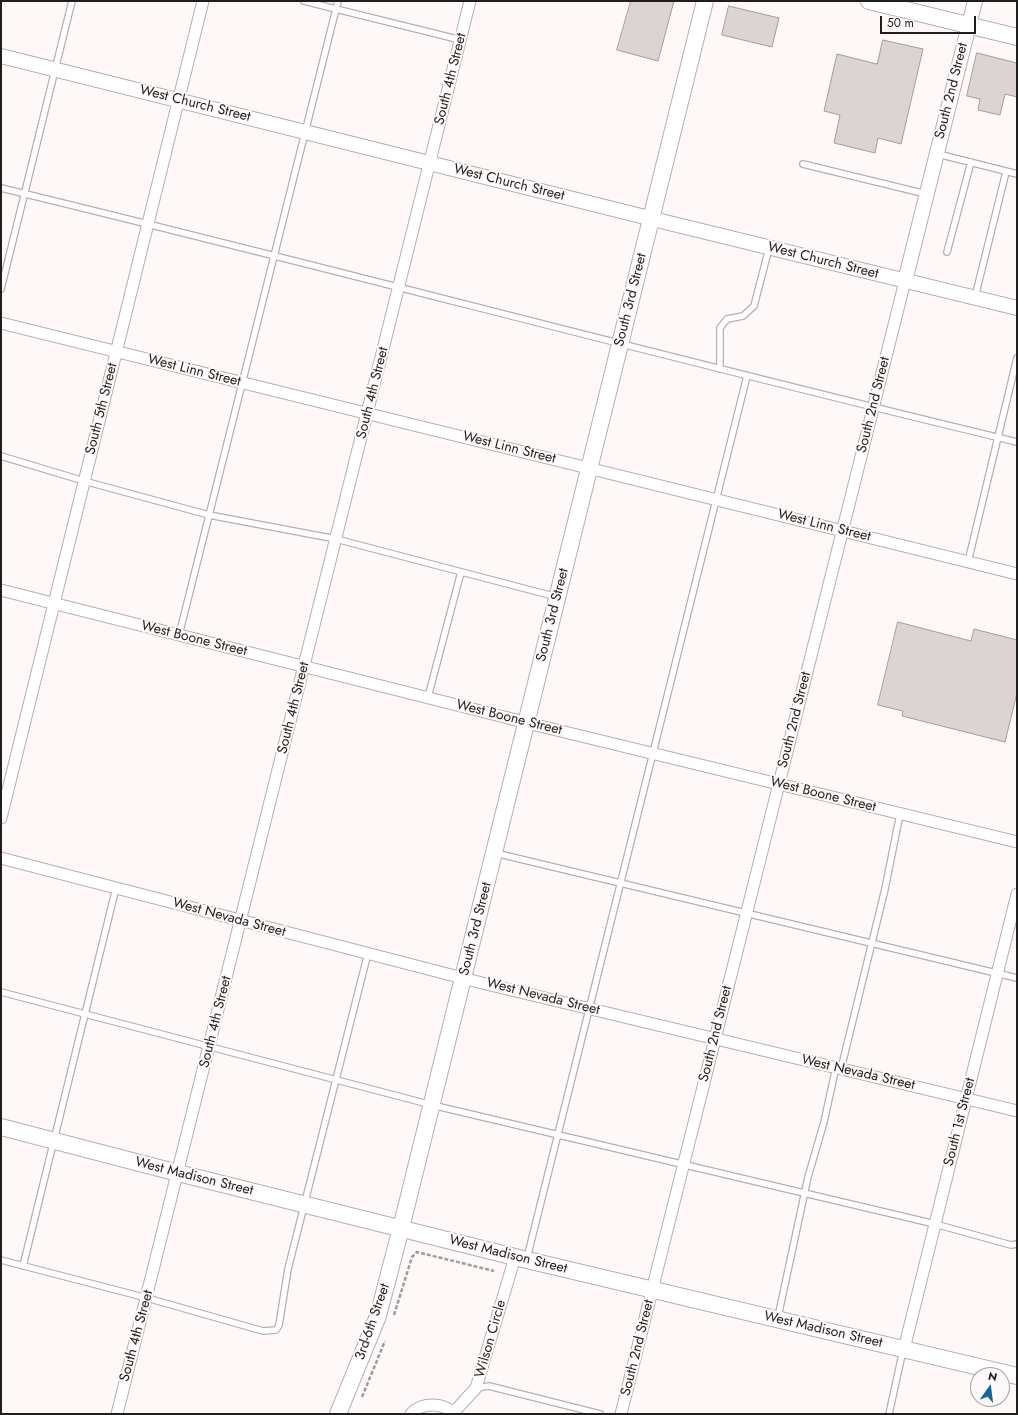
<!DOCTYPE html>
<html>
<head>
<meta charset="utf-8">
<style>
  body { margin:0 }
  #map { position:relative; width:1018px; height:1415px; overflow:hidden; background:#fef9f8; font-family:Jost,sans-serif }
  canvas { display:block }
  .frame { position:absolute; inset:0; border:2px solid #201d1d; pointer-events:none }
  .north { position:absolute; left:970px; top:1367px; width:40px; height:40px; box-sizing:border-box; background:#fef9f8; border:1px solid #a5a1a0; border-radius:50%; rotate:14deg; font-size:11px; font-weight:700; line-height:16px; text-align:center; color:#201d1d }
  .north::after { content:''; display:block; margin:auto; width:14px; height:18px; background:#116797; clip-path:polygon(50% 0,100% 100%,50% 72%,0 100%) }
  .scale { position:absolute; left:880px; top:16px; width:96px; height:18px; box-sizing:border-box; border:2px solid #201d1d; border-top:0; padding-left:5px; font-size:12px; line-height:14px; white-space:nowrap; color:#201d1d; -webkit-text-stroke:3px #fef9f8; paint-order:stroke }
</style>
</head>
<body>
<div id="map">
<canvas width="1018" height="1415"></canvas>
<div class="frame"></div>
<div class="north">N</div>
<div class="scale">50 m</div>
</div>
<script>
const g = document.querySelector('canvas').getContext('2d');
g.lineJoin = 'round';
function fillPath(path, color) {
  g.fillStyle = color;
  g.fill(path, 'evenodd');
}
function stroke(path, color, width, dash) {
  g.strokeStyle = color;
  g.lineWidth = width;
  g.lineCap = dash ? 'butt' : 'round';
  g.setLineDash(dash || []);
  g.stroke(path);
}
function drawText(font, color, halo, rows, align = 'center') {
  g.font = font + ' Jost,sans-serif';
  g.lineWidth = 4;
  g.setLineDash([]);
  g.textBaseline = 'middle';
  g.strokeStyle = halo;
  g.fillStyle = color;
  for (const [text, x, y, turn = 0] of rows) {
    g.save();
    g.translate(x, y);
    g.rotate((+turn || 0) * Math.PI / 180);
    g.textAlign = isNaN(turn) ? turn : align;
    if (halo) g.strokeText(text, 0, 0);
    g.fillText(text, 0, 0);
    g.restore();
  }
}
const building = new Path2D(`
  M631 1H674L658 61 617 50Z
  M729 6 779 18 772 47 722 35Z
  M883 40 923 49 901 144 878 138 875 153 834 143 840 115 824 111 837 54 877 64Z
  M977 53 1017 63V97L1005 94 1000 115 978 110 980 99 967 96Z
  M898 622 971 641 974 629 1017 640V693L1005 742 902 716 903 711 878 705Z`);
fillPath(building, '#dcd4d2');
stroke(building, '#a39c9a', 1);
const service = new Path2D(`
  M304 1 461 40
  M938 154 1017 174
  M803 164 926 194
  M1 188C340 270 678 361 1017 442
  M947 252 971 162
  M1 289 72 1
  M975 297 1006 172
  M720 369V328L727 319 743 316 754 306 769 248
  M1 456 84 481 209 515 336 539 557 597
  M968 562 1017 358
  M179 635 338 1
  M428 697 461 572
  M495 853 1017 978
  M1 992 432 1105 935 1224 1011 1245 1017 1244
  M841 1069 885 889 900 814
  M527 1258 747 376
  M1 1260 147 1298 263 1331 276 1330 279 1325 288 1269 368 953
  M23 1266 116 888
  M778 1317 808 1177 824 1122 836 1067
  M476 1388 489 1386 600 1414
  M889 1414 903 1350`);
const minor = new Path2D(`
  M1 323 1017 574
  M1 590 540 726 1017 842
  M1 818 203 1
  M1 858 478 982 1017 1111
  M904 1349 1017 894
  M454 1412 476 1388 515 1257
  M117 1414 470 1
  M411 1414C422 1401 444 1403 455 1414
  M621 1414 905 281`);
const tertiary = new Path2D(`
  M1 56 665 222 1017 308
  M905 281 975 1`);
const secondary = new Path2D(`
  M869 1 1017 37
  M1 1127 178 1173 527 1260 1017 1376
  M338 1414 378 1316 401 1228 705 1`);
stroke(service, '#b7afae', 8);
stroke(minor, '#b7afae', 13);
stroke(tertiary, '#b7afae', 16);
stroke(secondary, '#b7afae', 18);
stroke(new Path2D(`
  M394 1315 412 1257 417 1252 494 1271
  M362 1397 385 1341`), '#a09c9c', 2.5, [4, 2]);
stroke(service, '#fff', 5.5);
stroke(minor, '#fff', 11);
stroke(tertiary, '#fff', 14);
stroke(secondary, '#fff', 16);
drawText('14px', '#201d1d', '#fef9f8', [
  ["South 4th Street",451,79,-76],
  ["South 2nd Street",952,91,-76],
  ["West Church Street",195,104,14],
  ["West Church Street",509,183,14],
  ["West Church Street",823,261,14],
  ["South 3rd Street",631,300,-76],
  ["West Linn Street",194,371,14],
  ["South 4th Street",373,393,-76],
  ["South 2nd Street",874,405,-76],
  ["South 5th Street",102,409,-76],
  ["West Linn Street",509,448,14],
  ["West Linn Street",824,526,14],
  ["South 3rd Street",553,615,-76],
  ["West Boone Street",194,639,14],
  ["South 4th Street",294,708,-76],
  ["West Boone Street",509,718,14],
  ["South 2nd Street",795,720,-76],
  ["West Boone Street",823,795,14],
  ["West Nevada Street",229,918,15],
  ["South 3rd Street",476,929,-76],
  ["West Nevada Street",543,997,14],
  ["South 4th Street",216,1022,-76],
  ["South 2nd Street",716,1034,-76],
  ["West Nevada Street",858,1073,13],
  ["South 1st Street",960,1122,-76],
  ["West Madison Street",194,1177,14],
  ["West Madison Street",508,1255,14],
  ["3rd-6th Street",373,1322,-71],
  ["West Madison Street",823,1330,13],
  ["South 4th Street",137,1336,-75],
  ["Wilson Circle",491,1339,-74],
  ["South 2nd Street",638,1348,-76]
]);
</script>
</body>
</html>
